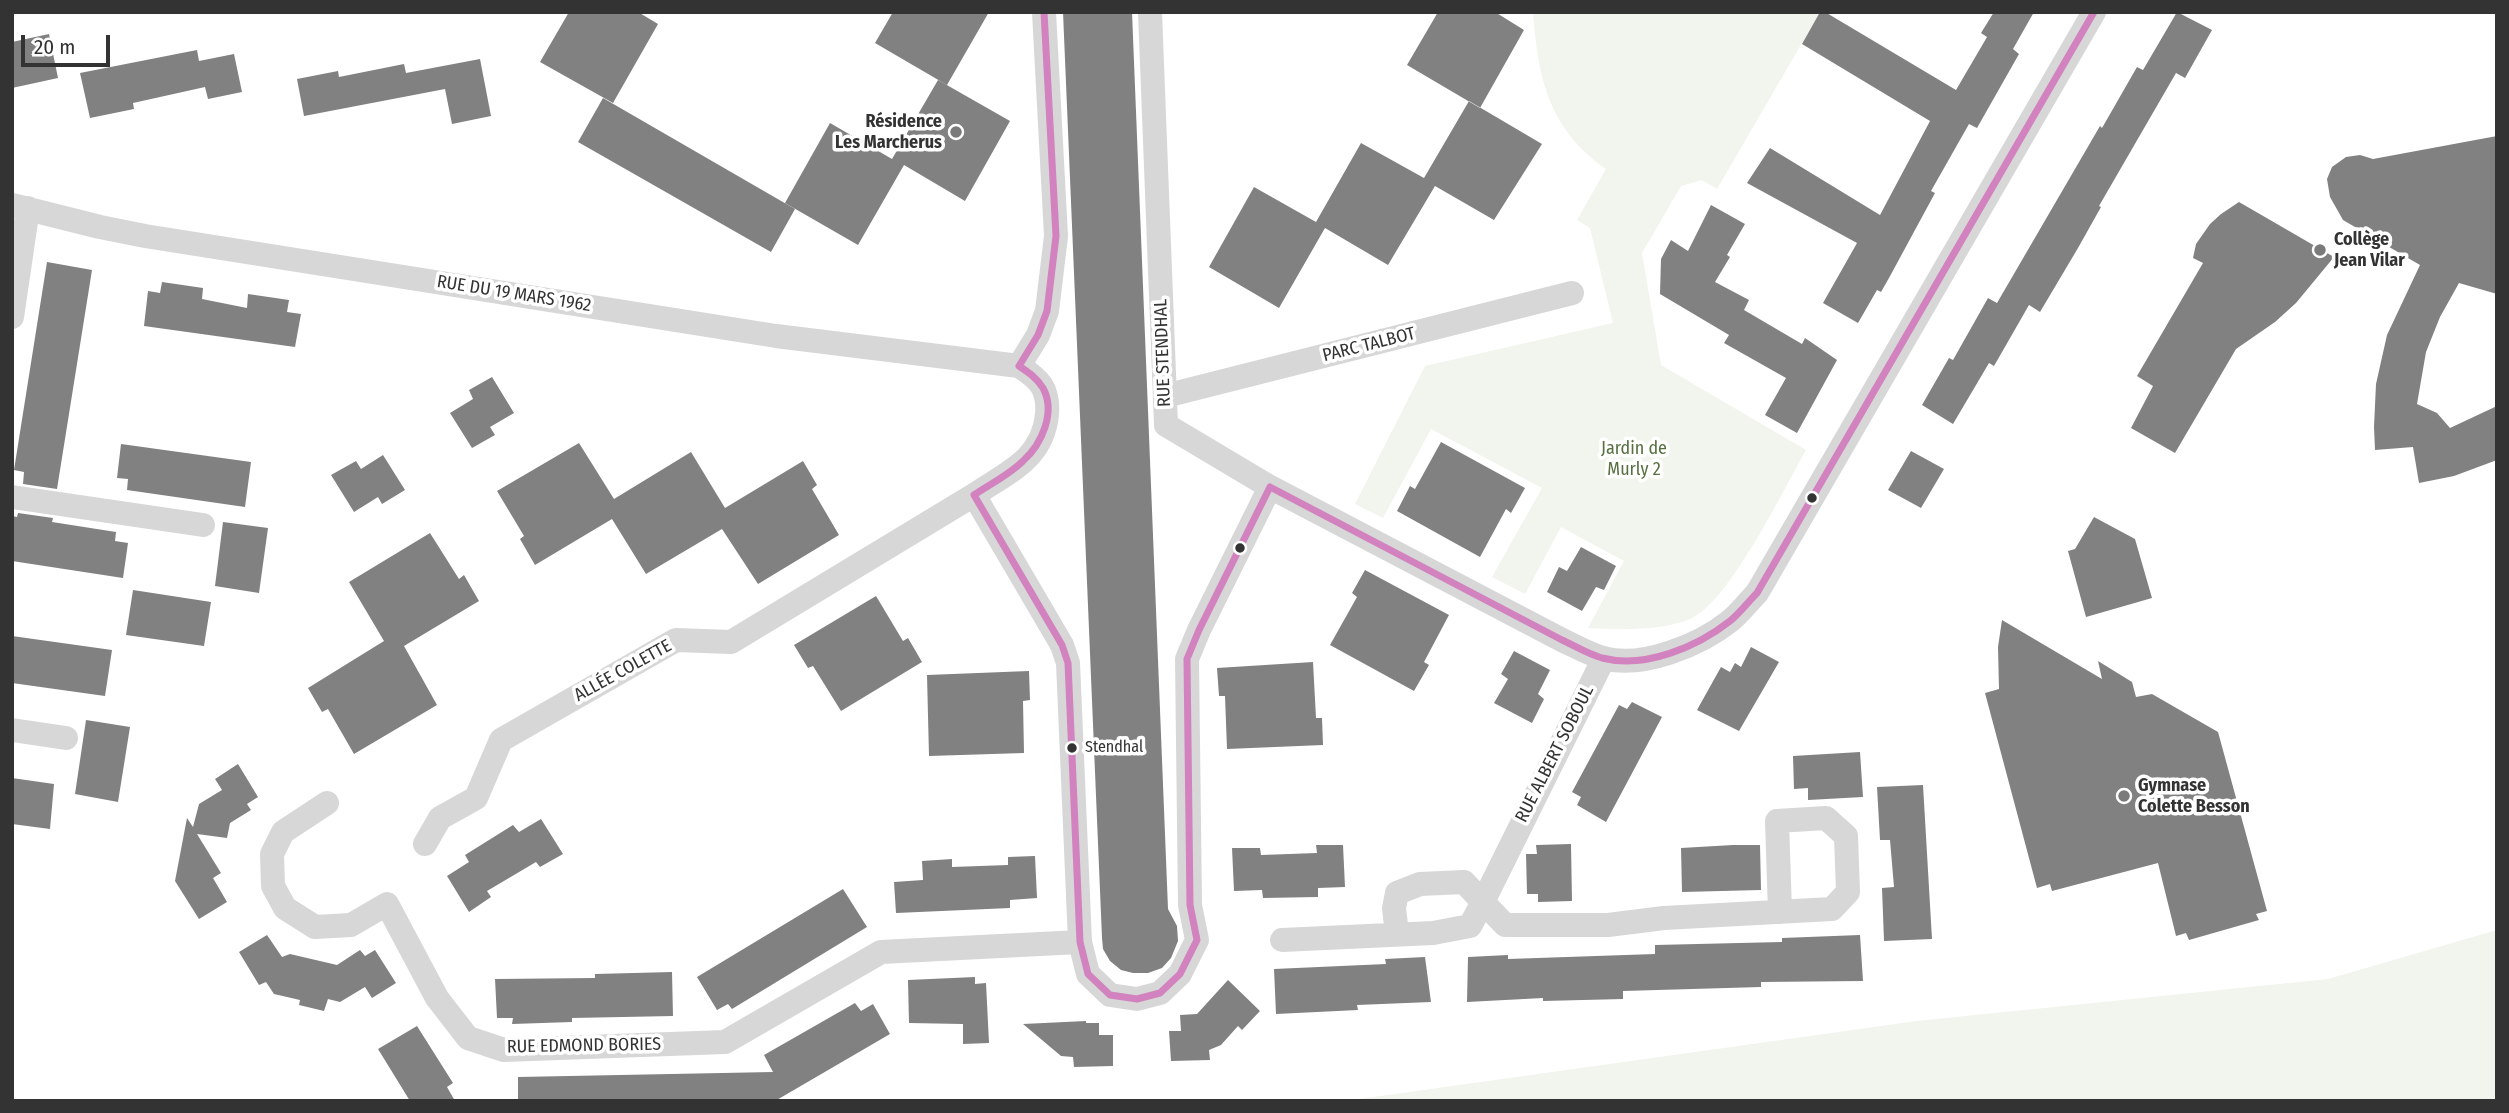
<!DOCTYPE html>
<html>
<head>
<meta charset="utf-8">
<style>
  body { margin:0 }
  #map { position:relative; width:2509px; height:1113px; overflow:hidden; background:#fff; font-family:"Fira Sans Condensed",sans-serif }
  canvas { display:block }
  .frame { position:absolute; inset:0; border:14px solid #333; pointer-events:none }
  .scale { position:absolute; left:21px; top:35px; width:89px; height:32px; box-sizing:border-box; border:4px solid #333; border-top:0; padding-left:9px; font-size:21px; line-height:24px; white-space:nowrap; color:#333; -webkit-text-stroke:5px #fff; paint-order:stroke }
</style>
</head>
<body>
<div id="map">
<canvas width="2509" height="1113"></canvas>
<div class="frame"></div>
<div class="scale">20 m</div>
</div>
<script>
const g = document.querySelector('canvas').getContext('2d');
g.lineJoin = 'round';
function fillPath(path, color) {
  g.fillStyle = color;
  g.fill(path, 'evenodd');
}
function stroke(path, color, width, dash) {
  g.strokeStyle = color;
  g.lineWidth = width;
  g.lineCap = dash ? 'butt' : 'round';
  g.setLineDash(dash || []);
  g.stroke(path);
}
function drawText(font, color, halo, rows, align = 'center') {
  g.font = font + ' "Fira Sans Condensed",sans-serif';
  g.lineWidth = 7;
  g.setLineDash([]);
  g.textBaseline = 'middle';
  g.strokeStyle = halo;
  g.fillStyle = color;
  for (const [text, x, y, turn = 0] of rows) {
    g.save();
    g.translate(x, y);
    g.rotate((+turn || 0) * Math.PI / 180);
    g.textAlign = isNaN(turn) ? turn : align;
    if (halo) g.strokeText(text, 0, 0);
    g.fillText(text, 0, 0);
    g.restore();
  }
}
fillPath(new Path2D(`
  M1533 12H1820L1717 189 1702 180 1681 186 1642 253 1661 365 1806 450C1784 489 1731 597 1694 617 1667 631 1619 630 1588 628L1624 561 1561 527 1525 594 1492 577 1542 488 1431 429 1383 518 1355 504 1425 366 1613 323 1590 228 1577 220 1606 169C1549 129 1538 79 1533 12Z
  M2497 930V1101H1345L1917 1021 2328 979Z`), '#f1f5ed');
fillPath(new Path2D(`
  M569 12H638L658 24 613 103 540 62Z
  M893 12H989L947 85 875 43Z
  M1063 12H1132L1168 909 1177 926 1178 941 1171 958 1162 968 1148 973H1133L1121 970 1110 961 1103 949 1102 938Z
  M1438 12H1495L1524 30 1480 108 1407 65Z
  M1820 12H1825L1956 90 1987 37 1981 33 1994 12H2034L2013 49 2019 54 1977 128 1969 124 1931 191 1935 193 1889 278 1881 292 1877 290 1858 323 1823 303 1857 243 1747 183 1770 148 1880 215 1930 121 1802 44Z
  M2177 12 2212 30 2185 78 2176 73 2099 206 2101 207 2078 248 2040 312 2029 305 1994 366 1989 363 1953 424 1922 405 1949 358 1953 360 1988 298 1997 303 2100 126 2102 128 2137 67 2143 70Z
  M49 34 58 78 12 88V42Z
  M197 50 199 61 234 54 242 92 208 99 205 87 133 103 134 109 90 118 80 73Z
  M480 59 491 116 452 124 445 89 304 116 297 79 338 71 339 77 404 64 406 73Z
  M938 80 1010 121 965 201 904 165 858 245 785 203 830 123 892 159Z
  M603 98 795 209 771 252 578 142Z
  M1469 101 1542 144 1494 220 1435 186 1388 265 1325 228 1279 308 1209 267 1254 187 1316 222 1361 143 1424 178Z
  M2497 136V294L2459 283 2440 317 2426 352 2417 404 2437 413 2450 428 2497 406V460L2454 476 2419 483 2413 447 2375 450 2374 427 2376 384 2387 335 2420 265 2343 220 2330 197 2327 179 2332 167 2346 157 2360 155 2373 159Z
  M2239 202 2334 257 2296 303 2275 322 2236 349 2175 453 2131 428 2153 386 2137 376 2203 263 2193 258 2196 244 2210 224 2221 214Z
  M1711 205 1745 224 1727 255 1730 257 1715 282 1749 300 1744 310 1802 344 1805 338 1837 360 1797 433 1765 415 1786 378 1724 343 1729 335 1660 294 1661 259 1671 240 1688 251Z
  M47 262 92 270 57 489 23 484 24 472 14 470Z
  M162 282 203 288 202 299 247 308 248 294 289 300 287 312 301 314 295 347 144 326 148 291 160 293Z
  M492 377 514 413 490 427 495 435 472 448 450 413 473 399 469 390Z
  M1441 442 1525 488 1511 513 1506 509 1480 557 1397 511 1410 486 1415 489Z
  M579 443 614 499 691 452 725 508 803 461 817 485 812 489 839 535 758 584 722 529 646 574 612 519 535 565 520 539 524 536 497 491Z
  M121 444 251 462 245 507 127 490 128 479 117 478Z
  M1911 451 1944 469 1921 508 1888 490Z
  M383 455 405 490 382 504 378 497 354 512 331 475 356 461 361 469Z
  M18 513 53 518 52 522 116 532 115 541 128 543 123 578 12 561V516L17 517Z
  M2094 517 2135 539 2152 598 2086 617 2068 551 2075 549Z
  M223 522 268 528 259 593 215 586Z
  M430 533 459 579 464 575 479 601 404 646 437 705 354 754 328 709 322 712 308 688 384 641 349 582Z
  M1581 547 1616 566 1604 590 1596 587 1582 611 1547 592 1559 567 1567 571Z
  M1365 570 1449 615 1424 662 1429 665 1414 691 1330 645 1357 597 1352 593Z
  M133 590 211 602 204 646 126 635Z
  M876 596 903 641 908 638 922 662 841 711 813 666 808 668 794 645Z
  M2002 620 2102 679 2098 661 2132 682 2136 697 2152 694 2218 732 2267 911 2256 914 2259 920 2189 940 2186 933 2176 936 2158 863 2052 891 2050 884 2037 888 1985 693 1999 689 1998 647Z
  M12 636 112 650 105 696 12 683Z
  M1751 647 1779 662 1739 731 1697 710 1721 667 1730 672 1735 663 1741 667Z
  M1514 651 1550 670 1538 694 1544 699 1532 723 1494 703 1508 679 1501 674Z
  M1313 662 1316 718H1322L1323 745 1227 749 1225 696H1219L1217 668Z
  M1029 671 1030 700 1023 701 1024 753 929 756 927 675Z
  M1632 702 1662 717 1606 822 1577 805 1581 797 1572 792 1619 705 1627 709Z
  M86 720 130 727 118 802 75 794Z
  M1860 752 1863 797 1808 800V788L1794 789 1793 756Z
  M238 764 258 797 247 804 251 810 230 823 227 838 197 834 221 873 213 878 227 902 199 919 175 881 187 818 193 827 199 804 222 790 215 779Z
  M12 778 54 784 50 829 12 824Z
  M1923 785 1932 939 1884 941 1882 888 1894 887 1890 840H1880L1877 787Z
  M541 819 563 854 540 867 536 862 487 891 491 897 469 912 447 876 469 862 465 855 513 825 519 832Z
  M1571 844 1572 901 1538 902V894H1527L1526 854H1537L1536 845Z
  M1316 845H1343L1345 887 1318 888V897L1263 898 1262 890 1234 891 1232 848H1260L1261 855 1317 853Z
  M1733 845H1760L1761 890 1682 892 1681 848Z
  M1035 856 1037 898 1010 900V908L896 913 894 882 923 880 922 861 952 859V867L1008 865V857Z
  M843 889 867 927 732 1009 728 1004 717 1010 697 977Z
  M267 935 282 957 290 954 337 965 360 950 365 956 375 950 396 983 372 998 365 987 340 1002 328 999 324 1011 299 1005 300 1000 274 994 266 982 259 985 239 952Z
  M1860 935 1863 981 1761 982V987L1623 991V999L1543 1001V998L1467 1002 1468 957 1508 955V959L1655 954V945L1782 942V938Z
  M1425 957 1431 1002 1357 1005 1358 1010 1276 1014 1274 969 1386 964 1385 959Z
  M672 972 673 1016 572 1018V1022L512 1024 513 1018H497L495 979 595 978V974Z
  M975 977V984L986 983 989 1043 963 1044V1024L909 1023 908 980Z
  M1228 980 1260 1011 1242 1030 1238 1026 1221 1045 1209 1050 1210 1060 1171 1061 1169 1031H1181L1180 1015 1197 1014Z
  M855 1003 861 1011 873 1004 890 1034 775 1101H518V1077L773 1072 764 1055Z
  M1086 1021V1023H1099V1035H1113V1066L1074 1067 1073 1057 1061 1056 1023 1024Z
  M417 1026 453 1083 447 1087 455 1101H410L378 1049Z`), '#818181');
stroke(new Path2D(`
  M1044 12 1056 236 1047 311 1038 335 1019 366C1039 379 1049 388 1047 414 1043 459 1008 472 974 495L1062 645 1068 663 1080 942 1088 974 1110 995 1137 999 1160 993 1180 974 1197 940 1190 905 1187 659 1199 630 1270 487
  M1150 12 1166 425 1270 487 1562 640C1575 646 1589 654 1603 658 1642 669 1700 645 1730 621 1740 613 1748 602 1757 593L2094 12
  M12 205 100 227 145 236 776 336 1019 366
  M12 317 28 208
  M1165 396 1572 293
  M12 497 203 525
  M1604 658 1483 902 1505 925H1608L1664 918 1832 909 1848 892 1846 836 1826 818 1777 821 1780 912
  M12 730 66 738
  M327 803 283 832 272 854 273 886 285 908 315 927 351 925 387 904 437 998 468 1038 504 1050 725 1042 881 952 1080 942
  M425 844 440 818 476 798 501 740 676 640 731 642 974 495
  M1282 940 1433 933 1470 926 1483 902 1464 882 1420 884 1397 893 1394 908 1397 934`), '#d7d7d7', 24);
stroke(new Path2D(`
  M1044 12 1056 236 1047 311 1038 335 1019 366C1028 372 1037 378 1043 388 1056 412 1042 444 1023 461 1009 475 990 484 974 495L1062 645 1068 663 1080 942 1088 974 1110 995 1137 999 1160 993 1180 974 1197 940 1190 905 1187 659 1199 630 1270 487 1562 640C1575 646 1588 654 1602 658 1645 669 1697 647 1730 621 1740 613 1748 602 1757 593L2094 12`), '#d282be', 7);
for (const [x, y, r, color] of [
  [956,132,7,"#7a7a7a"],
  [2320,250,7,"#7a7a7a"],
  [1812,498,6,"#333"],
  [1240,548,6,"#333"],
  [1072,748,6,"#333"],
  [2124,796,7,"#7a7a7a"]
]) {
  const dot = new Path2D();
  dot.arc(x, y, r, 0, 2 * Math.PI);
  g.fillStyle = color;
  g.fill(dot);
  stroke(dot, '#fff', 2.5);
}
drawText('16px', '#333', '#fff', [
  ["Stendhal",1085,748]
], 'left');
drawText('bold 18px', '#333', '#fff', [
  ["Résidence",942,122,"right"],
  ["Les Marcherus",942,143,"right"],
  ["Collège",2334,240],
  ["Jean Vilar",2334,261],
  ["Gymnase",2138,786],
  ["Colette Besson",2138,807]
], 'left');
drawText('18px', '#333', '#fff', [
  ["RUE DU 19 MARS 1962",514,294,9],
  ["PARC TALBOT",1369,345,-14],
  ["RUE STENDHAL",1163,353,-92],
  ["ALLÉE COLETTE",623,671,-29],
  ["RUE ALBERT SOBOUL",1555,754,-63],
  ["RUE EDMOND BORIES",584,1046,-1]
]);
drawText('18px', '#56703f', '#fff', [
  ["Jardin de",1634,449],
  ["Murly 2",1634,470]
]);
</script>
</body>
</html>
